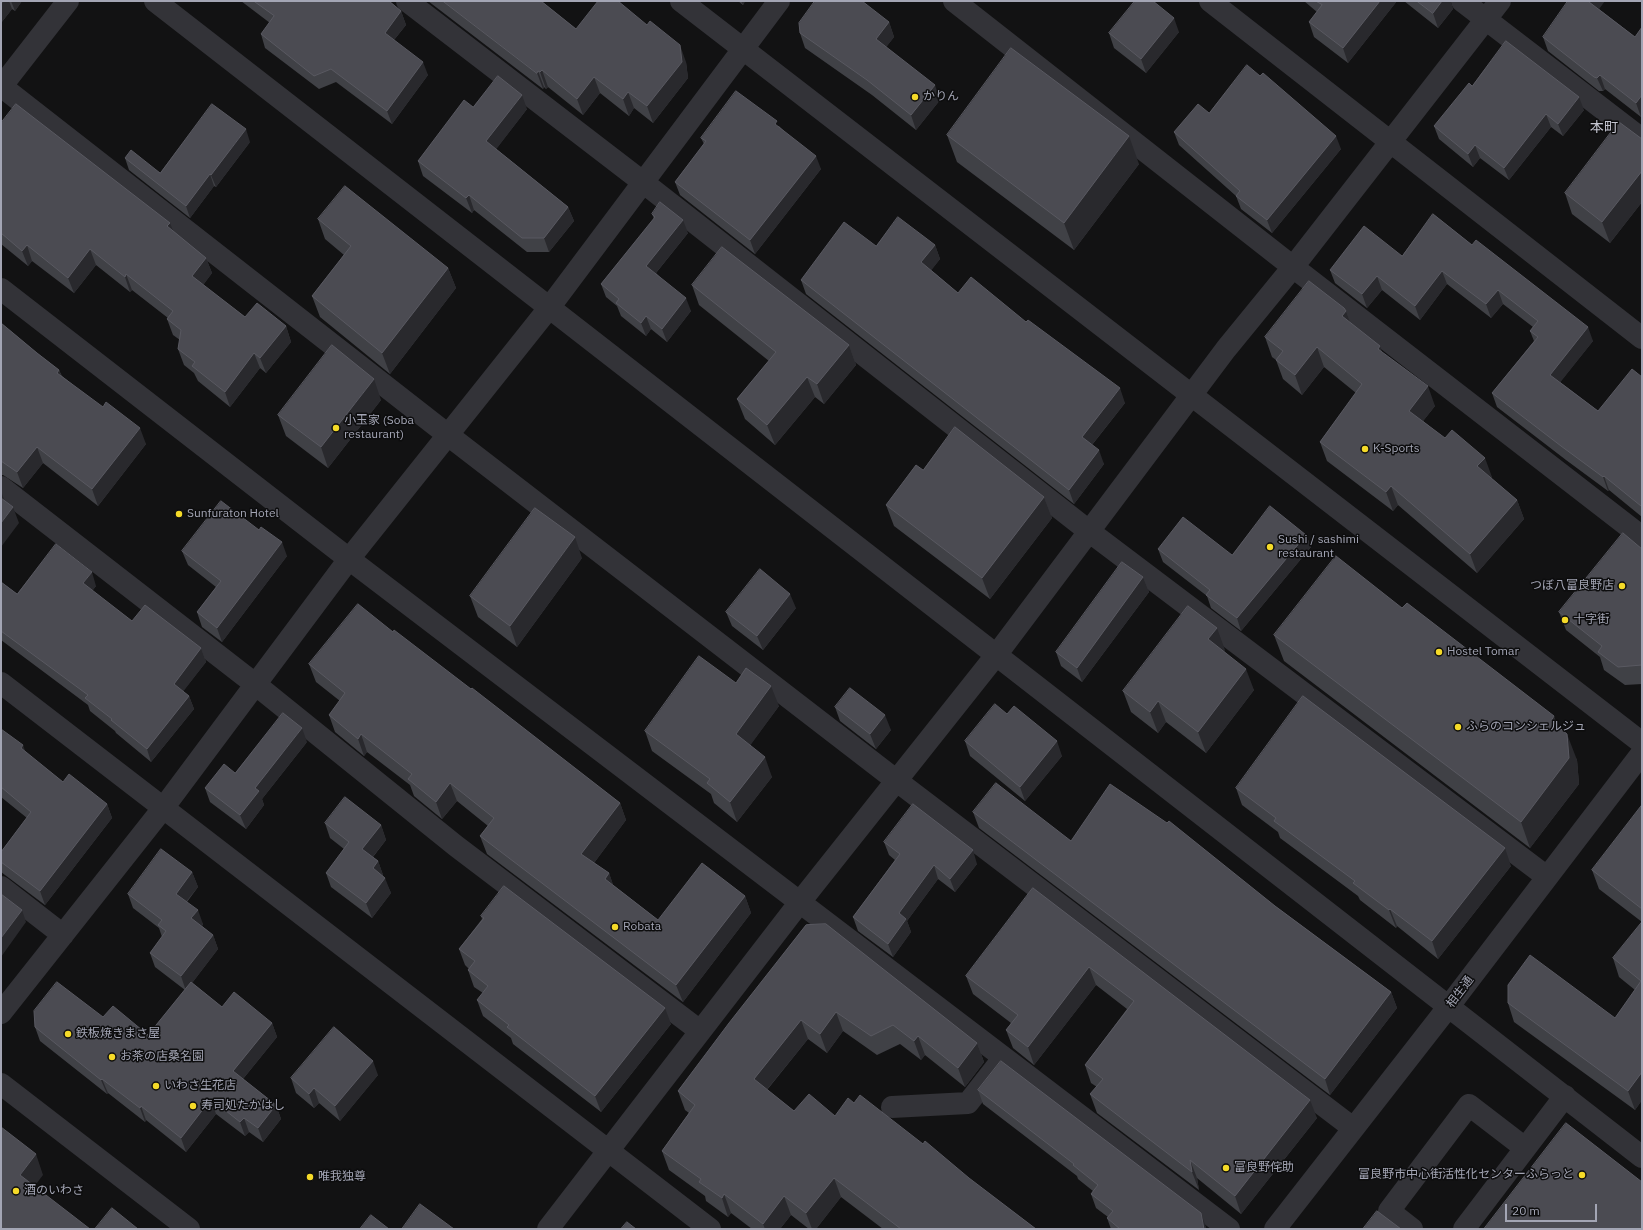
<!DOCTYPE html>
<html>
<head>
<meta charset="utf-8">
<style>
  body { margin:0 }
  #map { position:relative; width:1643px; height:1230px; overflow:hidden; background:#121213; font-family:"IBM Plex Sans",sans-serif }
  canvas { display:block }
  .frame { position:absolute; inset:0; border:2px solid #a3a5b4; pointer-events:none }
  .scale { position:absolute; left:1505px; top:1204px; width:92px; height:18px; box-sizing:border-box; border:2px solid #a3a5b4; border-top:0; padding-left:5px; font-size:12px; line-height:14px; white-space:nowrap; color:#a3a5b4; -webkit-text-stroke:3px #0d0d0e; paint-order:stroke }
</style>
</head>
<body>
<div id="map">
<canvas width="1643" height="1230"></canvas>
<div class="frame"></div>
<div class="scale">20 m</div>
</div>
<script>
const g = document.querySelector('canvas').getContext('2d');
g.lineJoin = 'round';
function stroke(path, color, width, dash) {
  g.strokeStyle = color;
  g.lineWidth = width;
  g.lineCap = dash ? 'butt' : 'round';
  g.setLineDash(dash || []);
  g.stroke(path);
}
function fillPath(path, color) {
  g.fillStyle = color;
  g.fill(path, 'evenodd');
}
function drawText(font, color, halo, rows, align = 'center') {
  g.font = font + ' "IBM Plex Sans","Noto Sans JP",sans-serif';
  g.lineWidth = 3;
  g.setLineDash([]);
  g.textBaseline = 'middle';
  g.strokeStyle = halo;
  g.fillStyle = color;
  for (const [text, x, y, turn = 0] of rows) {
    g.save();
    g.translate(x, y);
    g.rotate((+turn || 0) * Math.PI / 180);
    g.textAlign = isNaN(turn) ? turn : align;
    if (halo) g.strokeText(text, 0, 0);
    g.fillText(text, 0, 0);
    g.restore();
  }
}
stroke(new Path2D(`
  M155 1 1642 1157
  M407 1 644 183 1090 532 1547 877
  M681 1 1642 743
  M954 1 1293 267 1642 537
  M1210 1 1642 338
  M1462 1 1642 139
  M1 86 448 435 897 781 1353 1128
  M1 87 68 1
  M1 289 349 559 1229 1229
  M1 487 255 684 456 846 700 1031
  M1 683 710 1229
  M1 887 63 935
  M1 1013 164 807 349 559 549 308 779 1
  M1 1084 189 1229
  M892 1107 968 1103 997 1066
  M548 1229 800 902 997 654 1226 349 1293 267 1500 1
  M1275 1229 1449 1006 1642 753
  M1412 1229 1389 1211 1469 1105 1525 1148
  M1464 1229 1565 1096`), '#333338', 22);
fillPath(new Path2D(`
  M1 1H22L15 11 12 9 1 23Z
  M241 1H389L401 11 406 25 394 40 428 75 392 124 336 82 319 89 265 48 261 34 270 23Z
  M428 1H541L576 29 686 62 688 78 653 123 634 108 629 116 600 93 583 115 548 87 546 89 544 87 543 89Z
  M738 1H745L743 5Z
  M1304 1H1397L1348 63 1314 37 1309 22 1317 12Z
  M1404 1H1450L1453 9 1438 28Z
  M1599 9 1635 37 1641 117 1605 89 1603 91H1599L1548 51 1543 37Z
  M889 22 894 37 886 47 940 100 916 130 872 95 805 48 800 33Z
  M1179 32 1146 73 1114 48 1109 33Z
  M1472 86 1584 110 1563 136 1551 127 1509 180 1480 158 1473 167 1439 139 1434 126Z
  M473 107 527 109 496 149 568 207 574 221 549 252H527L474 210 472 213 423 176 418 161Z
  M1209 113 1341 149 1272 233 1241 209 1236 196 1179 145 1174 132Z
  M1 123 173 231 206 258 212 273 203 285 245 317 286 326 291 342 266 373 260 368 230 407 198 381 194 373 184 365 178 349 180 340 173 335 167 319 168 318 132 290 130 292 96 265 74 293 32 261 28 266 1 244Z
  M779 126 821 169 755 254 680 195 675 182 704 144 701 138Z
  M947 135 1139 164 1074 250 957 162Z
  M1642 139V202L1610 243 1572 214 1565 193Z
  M250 142 216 187 214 186 190 218 129 170 125 158 160 173Z
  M652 214 688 233 656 273 691 311 667 342 651 329 646 336 621 316 617 306 606 297 601 284 654 219Z
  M1433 214 1593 341 1560 382 1598 411 1642 377V517L1609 490 1608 491 1566 460 1497 407 1492 393 1534 341 1530 331 1533 327 1503 304 1491 318 1447 284 1420 320 1382 290 1367 308 1335 283 1330 270 1402 256Z
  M318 219 448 268 456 288 390 374 320 317 312 296 344 255 325 239Z
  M935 245 940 259 931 270 958 293 1026 322 1125 403 1092 445 1104 464 1074 504 806 294 801 280 876 246Z
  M692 285 849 345 856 365 824 404 815 397 775 445 745 419 737 399 769 361 699 305Z
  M1346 311 1350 322 1382 352 1435 406 1423 421 1492 477 1491 478 1517 500 1524 519 1477 573 1398 505 1393 511 1327 461 1320 442 1356 393 1324 367 1302 395 1283 379 1276 360 1272 357 1265 337Z
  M1 323 37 353 59 370 62 376 146 444 98 506 43 463 23 488 3 475H1Z
  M381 400 328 468 286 436 278 415Z
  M923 470 1044 497 1052 518 990 599 894 526 886 505Z
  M1306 535 1311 547 1241 631 1211 608 1207 596 1163 562 1158 549 1232 555Z
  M1642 549V684L1625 685 1604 670 1600 657 1566 630 1559 612Z
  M182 551 287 556 222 642 202 627 197 612 216 587 188 565Z
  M582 558 517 647 478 617 470 596Z
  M1143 577 1149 592 1082 682 1061 666 1056 652Z
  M1 582 17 594 96 586 92 591 132 621 201 648 206 662 183 691 189 696 194 709 151 762 116 733 115 731 90 711 88 705 1 640Z
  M796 608 763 650 732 626 726 612Z
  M1402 608 1558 727 1577 760 1579 784 1530 848 1284 661 1274 635Z
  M393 632 471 689 620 803 626 820 594 863 609 873 613 885 658 920 745 896 751 913 683 1002 487 854 480 836 488 826 457 801 442 819 414 796 410 785 367 752 364 756 335 732 329 715 340 701 316 682 309 664Z
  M1225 650 1224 651 1254 690 1206 753 1166 722 1158 733 1131 712 1123 691Z
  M736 683 779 706 750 745 772 777 737 822 714 803 711 794 652 751 645 731Z
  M835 707 891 730 876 749 840 721Z
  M1007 714 1062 756 1025 801 970 756 965 741Z
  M1 729 25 752 63 782 107 804 112 818 45 905 1 872V852L27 818 1 797Z
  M307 742 262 799 264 805 246 829 210 802 205 788 235 773Z
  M1236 788 1511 866 1438 959 1397 926 1396 928 1360 900 1358 896 1280 838 1278 832 1242 805Z
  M1642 805V1100L1635 1110 1514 1022 1508 1003 1615 1018 1635 990 1619 977 1613 958 1642 922 1599 889 1592 870Z
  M973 812 1071 841 1275 906 1391 992 1397 1008 1330 1095 979 828Z
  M325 823 381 825 386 840 373 857 378 861 383 875V876L391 893 372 918 331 887 326 873 344 849 330 838Z
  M884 842 977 864 955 892 938 879 907 921 911 932 893 957 858 931 853 917 895 860 889 855Z
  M192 872 198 887 187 902 203 924 202 926 213 935 218 949 192 983 222 1007 272 1023 277 1037 243 1079 276 1105 281 1119 263 1142 249 1132 245 1136 216 1114 186 1152 146 1120 145 1122 108 1093 107 1094 40 1041 35 1027 103 1017 148 1035 185 990 155 967 150 953 162 937 159 928 133 908 128 894Z
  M1033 888 1317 1118 1241 1214 1197 1178 1199 1190 1097 1113 1090 1094 1097 1087 1091 1083 1085 1065 1127 1009 1096 985 1034 1065 1013 1048 1006 1030 1011 1023 973 994 966 976Z
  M481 916 671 1024 601 1112 513 1044 511 1038 483 1016 477 1000 483 993 474 987 468 970 469 969 465 965 459 949 482 919Z
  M806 925 977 1043 984 1062 965 1087 925 1055 921 1060 900 1044 877 1055 843 1031 827 1053 808 1039 767 1090 794 1111 835 1116 854 1103 923 1144 1036 1229H883L841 1197 816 1229H809L791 1215 780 1229H752L731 1213 728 1217 706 1201 705 1196 669 1170 662 1151 689 1113 685 1110 678 1091Z
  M378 1075 340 1121 319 1103 314 1108 296 1093 291 1078Z
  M978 1090 1206 1227V1229H1111L1107 1218 1108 1217 1096 1208 1091 1194 1093 1191 1078 1179 1077 1176 983 1104Z`), '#404146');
fillPath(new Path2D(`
  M4 1H9L12 9 1 23V4Z
  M11 1H22L15 11Z
  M741 1H745L743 5Z
  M1380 1H1397L1348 63 1343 48Z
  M1442 1H1450L1453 9 1438 28 1433 13Z
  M1590 1H1605L1594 16 1589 2Z
  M401 11 406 25 389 46 385 33Z
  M1174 18 1179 32 1146 73 1141 59Z
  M889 22 894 37 881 54 876 39Z
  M680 45 686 62 688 78 653 123 647 106Z
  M423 62 428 75 392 124 387 111Z
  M542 70 548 87 546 89 540 72Z
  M538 71 544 87 543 89 537 73Z
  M1600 75 1605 89 1603 91 1597 78Z
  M594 77 600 93 583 115 577 99Z
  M935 85 940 100 916 130 911 115Z
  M628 92 634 108 629 116 623 99Z
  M522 95 527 109 491 156 486 141Z
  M1642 95V115L1641 117 1636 103Z
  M1579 97 1584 110 1563 136 1558 124Z
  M1546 114 1551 127 1509 180 1504 168Z
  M246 129 250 142 216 187 211 175Z
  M1129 136 1139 164 1074 250 1064 223Z
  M1336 136 1341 149 1272 233 1267 220Z
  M1475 145 1480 158 1473 167 1468 154Z
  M816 156 821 169 755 254 750 240Z
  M1642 171V202L1610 243 1602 222Z
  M210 174 214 186 190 218 186 206Z
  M469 195 474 210 472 213 466 198Z
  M568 207 574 221 549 252 544 238Z
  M683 220 688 233 651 279 646 266Z
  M170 223 176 238 167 226Z
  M27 245 32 261 28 266 22 251Z
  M935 245 940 259 927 276 921 262Z
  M90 249 96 265 74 293 68 278Z
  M206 258 212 273 198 292 192 276Z
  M448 268 456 288 390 374 382 353Z
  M1442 271 1447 284 1420 320 1415 306Z
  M126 274 132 290 130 292 125 277Z
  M1377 276 1382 290 1367 308 1362 294Z
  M1498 290 1503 304 1491 318 1486 304Z
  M686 298 691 311 667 342 662 329Z
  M1346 311 1353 330 1342 316Z
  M646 316 651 329 646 336 641 323Z
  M286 326 291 342 266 373 260 358Z
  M1588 327 1593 341 1555 389 1550 375Z
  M849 345 856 365 824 404 817 384Z
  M1380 346 1387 365 1378 349Z
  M1317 347 1324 367 1302 395 1295 375Z
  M254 353 260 368 230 407 225 392Z
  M59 370 65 386 57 373Z
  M807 377 815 397 775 445 767 425Z
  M374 379 381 400 328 468 321 447Z
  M1428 386 1435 406 1416 430 1409 411Z
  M1120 388 1125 403 1087 451 1082 437Z
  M140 428 146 444 98 506 92 489Z
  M37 447 43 463 23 488 17 472Z
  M1099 450 1104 464 1074 504 1069 490Z
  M1485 458 1492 477 1484 485 1477 466Z
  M1604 476 1609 490 1608 491 1603 477Z
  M1391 486 1398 505 1393 511 1386 492Z
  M1 491 7 507 1 504Z
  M1044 497 1052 518 990 599 982 578Z
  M1517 500 1524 519 1477 573 1470 554Z
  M13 507 19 523 1 547V523Z
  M1306 535 1311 547 1241 631 1237 618Z
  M575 537 582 558 517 647 510 626Z
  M282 542 287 556 222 642 217 628Z
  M92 572 96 586 88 596 83 583Z
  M1143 577 1149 592 1082 682 1077 668Z
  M790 594 796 608 763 650 757 636Z
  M1217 628 1225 650 1216 660 1208 639Z
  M201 648 206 662 179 697 174 684Z
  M1246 669 1254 690 1206 753 1198 732Z
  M771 686 779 706 744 754 736 734Z
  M189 696 194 709 151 762 147 749Z
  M1158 701 1166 722 1158 733 1150 712Z
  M885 715 891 730 876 749 870 734Z
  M1554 716 1564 742 1551 721Z
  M302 728 307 742 262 799 264 805 246 829 240 815 255 788Z
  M361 734 367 752 364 756 358 739Z
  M1567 734 1577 760 1579 784 1530 848 1521 822Z
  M1057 741 1062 756 1025 801 1020 787Z
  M23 745 28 759 21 748Z
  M765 757 772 777 737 822 730 802Z
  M450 783 457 801 442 819 436 802Z
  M620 803 626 820 588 871 581 854Z
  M107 804 112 818 45 905 40 891Z
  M381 825 386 840 367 864 362 849Z
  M1505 848 1511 866 1438 959 1432 941Z
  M973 850 977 864 955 892 950 879Z
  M378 861 383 875 378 883 373 868Z
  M934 865 938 879 907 921 911 932 893 957 888 944 899 913Z
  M192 872 198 887 181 908 176 894Z
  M609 873 615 890 605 879Z
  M385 878 391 893 372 918 366 903Z
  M745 896 751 913 683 1002 676 985Z
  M1390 909 1397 926 1396 928 1389 910Z
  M22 910 26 922 1 957V938Z
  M198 910 203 924 197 933 191 918Z
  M213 935 218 949 186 991 181 976Z
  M1089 967 1096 985 1034 1065 1028 1047Z
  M1391 992 1397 1008 1330 1095 1325 1079Z
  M665 1008 671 1024 601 1112 595 1096Z
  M836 1012 843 1031 827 1053 820 1034Z
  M801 1020 808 1039 760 1098 754 1079Z
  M272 1023 277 1037 238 1085 233 1071Z
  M918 1036 925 1055 921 1060 914 1041Z
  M977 1043 984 1062 965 1087 958 1068Z
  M373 1061 378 1075 340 1121 335 1106Z
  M1642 1072V1100L1635 1110 1628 1091Z
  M102 1079 108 1093 107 1094 101 1080Z
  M314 1088 319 1103 314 1108 309 1094Z
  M211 1099 216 1114 186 1152 181 1138Z
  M1310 1100 1317 1118 1241 1214 1235 1196Z
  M276 1105 281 1119 263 1142 258 1128Z
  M141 1106 146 1120 145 1122 140 1108Z
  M244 1118 249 1132 245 1136 240 1122Z
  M36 1154 43 1175 27 1196 20 1175Z
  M1190 1160 1197 1178 1199 1190 1192 1172Z
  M834 1178 841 1197 816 1229H812L806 1213Z
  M724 1194 731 1213 728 1217 722 1198Z
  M784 1196 791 1215 780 1229H765L763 1224Z
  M1201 1213 1206 1227V1229H1204Z`), '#29292d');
const building = new Path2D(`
  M254 1H389L401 11 385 33 423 62 387 111 331 69 314 76 261 34 274 16Z
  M443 1H541L576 29 598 1H618L647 25 650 21 680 45 682 62 647 106 628 92 623 99 594 77 577 99 542 70 540 72 538 71 537 73Z
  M815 1H862L889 22 876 39 935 85 911 115 867 80 800 33 799 23Z
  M1135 1H1153L1174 18 1141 59 1109 33Z
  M1316 1H1380L1343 48 1309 22 1322 5Z
  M1417 1H1442L1433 13Z
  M1568 1H1590L1589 2 1635 37 1642 27V95L1636 103 1600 75 1597 78 1594 77 1543 37Z
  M1506 41 1579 97 1558 124 1546 114 1504 168 1475 145 1468 154 1434 126 1469 83 1472 86Z
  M1011 48 1129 136 1064 223 947 135Z
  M1247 65 1260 76 1263 73 1336 136 1267 220 1236 196 1240 191 1174 132 1198 104 1209 113Z
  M498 76 522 95 486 141 568 207 544 238H522L469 195 466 198 418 161 464 100 473 107Z
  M736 91 777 121 775 124 816 156 750 240 675 182 706 141 701 138Z
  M16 104 170 223 167 226 206 258 192 276 245 317 257 303 286 326 260 358 254 353 225 392 192 366 195 362 178 349 181 330 167 319 173 311 126 274 125 277 90 249 68 278 27 245 22 251 1 233V123Z
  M212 104 246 129 211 175 210 174 186 206 125 158 131 150 160 173Z
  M1619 122 1642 139V171L1602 222 1565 193Z
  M345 186 448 268 382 353 312 296 351 246 318 219Z
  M660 202 683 220 646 266 686 298 662 329 646 316 641 323 616 303 619 299 601 284 655 217 652 214Z
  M1433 214 1472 245 1476 240 1588 327 1550 375 1598 411 1632 369 1642 377V505L1641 506 1604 476 1603 477 1561 446 1492 393 1538 337 1530 331 1538 321 1498 290 1486 304 1442 271 1415 306 1377 276 1362 294 1330 270 1364 226 1402 256Z
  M898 217 935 245 921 262 958 293 971 277 1026 322 1028 320 1120 388 1082 437 1099 450 1069 490 801 280 844 222 876 246Z
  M722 247 849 345 817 384 807 377 767 425 737 399 776 352 692 285Z
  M1309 281 1344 308 1346 311 1342 316 1380 346 1378 349 1428 386 1409 411 1445 438 1452 430 1485 458 1477 466 1517 500 1470 554 1391 486 1386 492 1320 442 1362 384 1317 347 1295 375 1276 360 1283 351 1265 337Z
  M1 323 37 353 59 370 57 373 103 407 106 402 140 428 92 489 37 447 17 472 1 461V420L2 419 1 418Z
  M332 345 374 379 321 447 278 415Z
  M955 427 1044 497 982 578 886 505 916 465 923 470Z
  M1 498 13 507 1 523Z
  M221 501 259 530 261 527 282 542 217 628 197 612 221 581 182 551Z
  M1270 506 1306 535 1237 618 1206 595 1210 590 1158 549 1183 517 1232 555Z
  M535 508 575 537 510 626 470 596Z
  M1623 533 1642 549V665L1618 667 1598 652 1602 646 1559 612Z
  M56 544 92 572 83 583 132 621 145 605 201 648 174 684 189 696 147 749 111 720 112 719 85 698 88 695 1 631V582L17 594Z
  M1336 556 1402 608 1407 603 1554 716 1551 721 1567 734 1569 758 1521 822 1274 635Z
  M1122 562 1143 577 1077 668 1056 652Z
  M760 569 790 594 757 636 726 612Z
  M358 604 393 632 394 630 471 689 472 688 620 803 581 854 609 873 605 879 658 920 702 863 745 896 676 985 480 836 494 818 450 783 436 802 408 779 412 774 361 734 358 739 329 715 345 693 309 664Z
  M1188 606 1217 628 1208 639 1246 669 1198 732 1158 701 1150 712 1123 691Z
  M699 656 736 683 746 668 771 686 736 734 765 757 730 802 707 783 710 779 645 731Z
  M850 688 885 715 870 734 835 707Z
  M1303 696 1505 848 1432 941 1390 909 1389 910 1353 883 1355 881 1274 821 1276 818 1236 788Z
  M995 704 1007 714 1014 706 1057 741 1020 787 965 741Z
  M283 713 302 728 255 788 259 791 240 815 205 788 224 764 235 773Z
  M1 729 23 745 21 748 63 782 69 774 107 804 40 891 1 862V852L31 812 1 787Z
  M996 783 1071 841 1110 784 1167 823 1169 821 1275 906 1391 992 1325 1079 973 812Z
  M345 797 381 825 362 849 378 861 373 868 385 878 366 903 326 873 349 842 325 823Z
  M913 804 973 850 950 879 934 865 899 913 906 919 888 944 853 917 900 854 884 842Z
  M1642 805V909L1592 870Z
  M161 849 192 872 176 894 198 910 191 918 213 935 181 976 150 953 166 931 158 925 162 920 128 894Z
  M504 886 665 1008 595 1096 507 1027 509 1025 477 1000 488 986 468 970 475 961 459 949 484 918 481 916Z
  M1033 888 1310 1100 1235 1196 1190 1160 1192 1172 1090 1094 1103 1079 1085 1065 1134 1001 1089 967 1028 1047 1006 1030 1018 1015 966 976Z
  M1 894 22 910 1 938Z
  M1642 922V1072L1628 1091 1508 1003V985L1530 955 1615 1018 1641 981 1613 958Z
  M826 924 977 1043 958 1068 918 1036 914 1041 893 1025 871 1036 836 1012 820 1034 801 1020 754 1079 794 1111 809 1094 835 1116 848 1098 854 1103 860 1095 923 1144 925 1141 969 1178 1036 1229H901L834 1178 806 1213 784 1196 763 1224 724 1194 722 1198 699 1182 701 1179 662 1151 695 1105 678 1091 729 1023 806 925Z
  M57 982 103 1017 113 1006 148 1035 191 982 222 1007 234 992 272 1023 233 1071 276 1105 258 1128 244 1118 240 1122 211 1099 181 1138 141 1106 140 1108 102 1079 101 1080 35 1027 34 1011Z
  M334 1027 373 1061 335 1106 314 1088 309 1094 291 1078Z
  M1001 1061 1201 1213 1204 1229H1120L1107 1218 1113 1211 1091 1194 1098 1185 1073 1165 1074 1164 978 1090Z
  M1566 1123 1642 1182V1229H1484Z
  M1 1127 36 1154 20 1175 90 1229H1Z
  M420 1204 454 1229H402Z
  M112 1208 138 1229H95Z
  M1377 1211 1401 1229H1363Z
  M371 1215 389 1229H360Z
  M627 1222 636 1229H621Z`);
fillPath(building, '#4b4b52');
stroke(building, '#595961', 1);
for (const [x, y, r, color] of [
  [915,97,4,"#f5da28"],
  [336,428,4,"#f5da28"],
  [1365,449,4,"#f5da28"],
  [179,514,4,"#f5da28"],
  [1270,547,4,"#f5da28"],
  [1622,586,4,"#f5da28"],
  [1565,620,4,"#f5da28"],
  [1439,652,4,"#f5da28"],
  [1458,727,4,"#f5da28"],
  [615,927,4,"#f5da28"],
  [68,1034,4,"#f5da28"],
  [112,1057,4,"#f5da28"],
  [156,1086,4,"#f5da28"],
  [193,1106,4,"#f5da28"],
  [1226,1168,4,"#f5da28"],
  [1582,1175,4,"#f5da28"],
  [310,1177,4,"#f5da28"],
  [16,1191,4,"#f5da28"]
]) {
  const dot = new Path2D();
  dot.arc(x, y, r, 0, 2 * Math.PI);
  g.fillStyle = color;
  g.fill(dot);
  stroke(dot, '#0d0d0e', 1.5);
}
drawText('12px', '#a3a5b4', '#0d0d0e', [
  ["かりん",923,97],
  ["小玉家 (Soba",344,421],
  ["restaurant)",344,435],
  ["K-Sports",1373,449],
  ["Sunfuraton Hotel",187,514],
  ["Sushi / sashimi",1278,540],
  ["restaurant",1278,554],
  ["つぼ八富良野店",1614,586,"right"],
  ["十字街",1573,620],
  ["Hostel Tomar",1447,652],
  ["ふらのコンシェルジュ",1466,727],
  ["Robata",623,927],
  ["鉄板焼きまさ屋",76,1034],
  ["お茶の店桑名園",120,1057],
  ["いわさ生花店",164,1086],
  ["寿司処たかはし",201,1106],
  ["富良野侘助",1234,1168],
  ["富良野市中心街活性化センターふらっと",1574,1175,"right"],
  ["唯我独尊",318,1177],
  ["酒のいわさ",24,1191]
], 'left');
drawText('12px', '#a3a5b4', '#0d0d0e', [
  ["相生通",1460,992,-53]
]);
drawText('14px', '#c4c5d0', '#0d0d0e', [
  ["本町",1604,128]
]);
</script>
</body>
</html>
